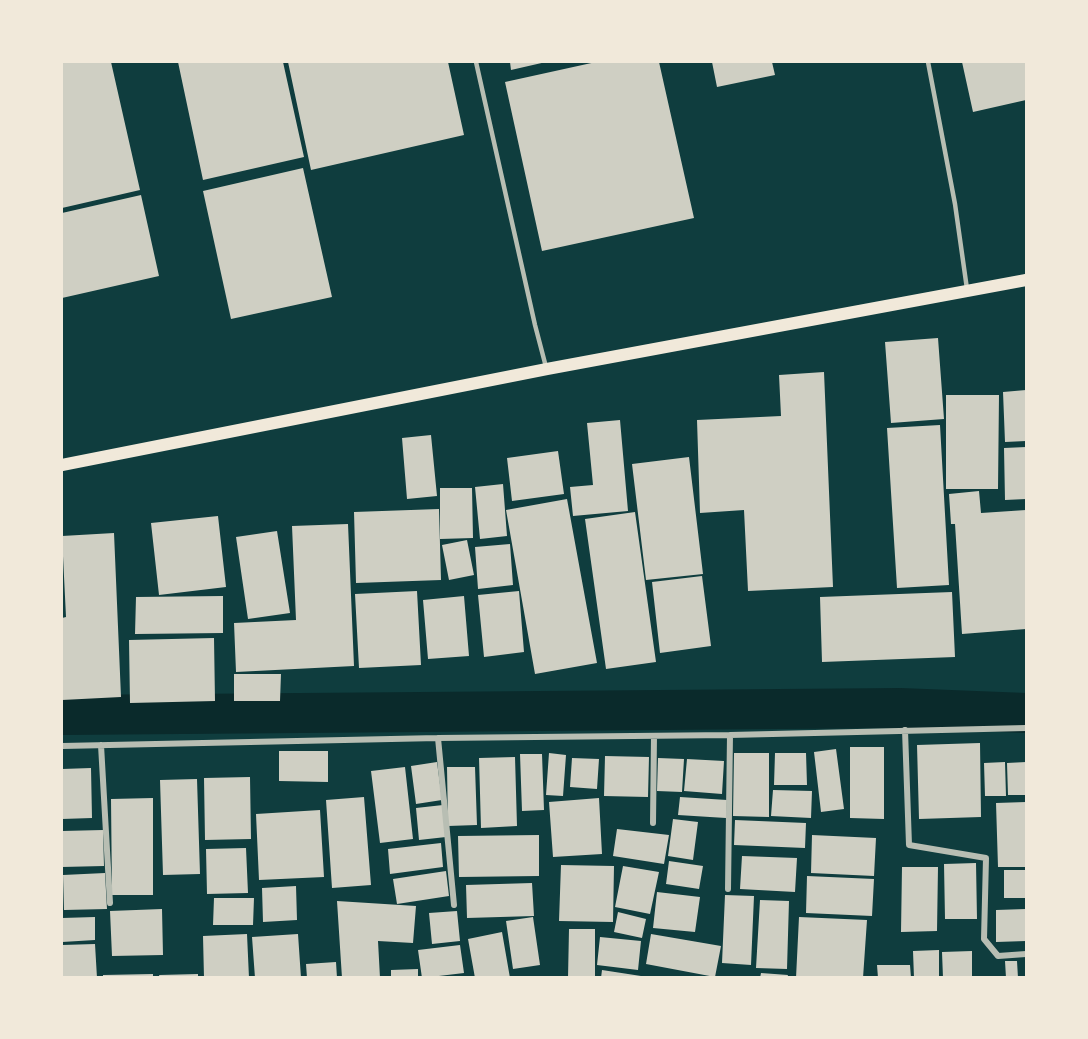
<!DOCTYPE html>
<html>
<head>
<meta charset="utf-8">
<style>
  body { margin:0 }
  #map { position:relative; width:1088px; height:1039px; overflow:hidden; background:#0f3d3e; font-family:Arial,sans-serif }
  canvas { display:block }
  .frame { position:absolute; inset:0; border:63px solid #f1e9da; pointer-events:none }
</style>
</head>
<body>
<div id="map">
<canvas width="1088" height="1039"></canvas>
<div class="frame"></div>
</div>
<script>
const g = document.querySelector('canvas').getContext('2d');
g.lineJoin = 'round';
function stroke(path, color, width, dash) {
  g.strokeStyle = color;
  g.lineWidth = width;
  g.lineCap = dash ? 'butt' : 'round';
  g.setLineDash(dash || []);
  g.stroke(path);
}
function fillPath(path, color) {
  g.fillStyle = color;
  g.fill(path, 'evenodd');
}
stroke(new Path2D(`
  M62 715 900 708 1026 713`), '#0a2a2b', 40);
fillPath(new Path2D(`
  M62 62H111L140 190 62 208Z
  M178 62H283L304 157 203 180Z
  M288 62H448L464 135 311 170Z
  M510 62H546L511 70Z
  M596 62H659L694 218 542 251 505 82Z
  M712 62H772L775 75 717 87Z
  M962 62H1026V100L973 112Z
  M303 168 332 297 231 319 203 191Z
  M141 195 159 276 62 298V213Z
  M938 338 944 419 891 423 885 342Z
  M824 372 833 587 748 591 744 510 700 513 697 420 781 416 779 375Z
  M1026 390V441L1005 442 1003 392Z
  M946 395H999L998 489H946Z
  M620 420 628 511 573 516 570 487 593 485 587 423Z
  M940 425 949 585 897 588 887 428Z
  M431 435 437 496 407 499 402 438Z
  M1026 447V499L1005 500 1004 448Z
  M558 451 564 494 512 501 507 458Z
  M689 457 703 574 646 580 632 464Z
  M503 484 507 536 480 539 475 487Z
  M440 488H472L473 538 440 539Z
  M979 491 981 513 1026 510V629L962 634 955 524H951L949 494Z
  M567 499 597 663 535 674 506 510Z
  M439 509 441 580 356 583 354 512Z
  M635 512 656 662 606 669 585 519Z
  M218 516 226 587 159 595 151 523Z
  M348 524 354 666 236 672 234 623 296 620 292 526Z
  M277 531 290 613 248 619 236 537Z
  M114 533 121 697 62 700V618L66 617 62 536Z
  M467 540 474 575 449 580 442 545Z
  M510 544 513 585 478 589 475 547Z
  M702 576 711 646 660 653 652 582Z
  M417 591 421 665 359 668 355 594Z
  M519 591 524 652 484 657 478 595Z
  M952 592 955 657 822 662 820 597Z
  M223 596V633L135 634 136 597Z
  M464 596 469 656 428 659 423 600Z
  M214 638 215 701 130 703 129 640Z
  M234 674H281L280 701H234Z
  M980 743 981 817 919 819 917 745Z
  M850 747H884V819L850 818Z
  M836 749 844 809 821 812 814 752Z
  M279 751H328V782L279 781Z
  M549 753 566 755 563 796 546 795Z
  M734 753H769V817L733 816Z
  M775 753H806L807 785H774Z
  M520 754H542L544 810 522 811Z
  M605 756 649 757 648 797 604 796Z
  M515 757 517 826 481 828 479 758Z
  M572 758 599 759 597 789 570 787Z
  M658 758 684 759 682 792 657 791Z
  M687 759 724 761 722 794 684 791Z
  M437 762 442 800 416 804 411 766Z
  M1005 762 1006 796H985L984 763Z
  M1026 762V795H1008L1007 763Z
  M405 767 413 839 380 843 371 771Z
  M447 767H475L477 825 448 826Z
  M91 768 92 818 62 819V769Z
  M250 777 251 839 205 840 204 778Z
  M197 779 200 874 163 875 160 780Z
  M773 790 812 791 811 818 771 816Z
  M364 797 371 885 332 888 326 800Z
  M680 797 727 800 726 818 678 815Z
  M153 798V895H112L111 799Z
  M599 798 602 854 553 857 549 802Z
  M1026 802V867H998L996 803Z
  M443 805 446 837 419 840 416 808Z
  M320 810 324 877 259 880 256 814Z
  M673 819 698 822 693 860 668 856Z
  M735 820 806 823 805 848 734 845Z
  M617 829 669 835 664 864 613 856Z
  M103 830 104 866 62 867V831Z
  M539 835V876L459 877 458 836Z
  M812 835 876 838 874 876 811 873Z
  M441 843 443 867 390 874 388 849Z
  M246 848 248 893 207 894 206 849Z
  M742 856 797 858 795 892 740 889Z
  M669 861 703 866 699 889 666 884Z
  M976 863 977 919H945L944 864Z
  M561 865 614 866 613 922 559 921Z
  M623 866 659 872 650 914 615 907Z
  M902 867H938L937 931 901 932Z
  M1004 870H1026V898H1004Z
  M446 871 449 896 397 904 393 879Z
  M105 873 107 909 64 910 63 875Z
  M807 876 874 879 872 916 806 913Z
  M532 883 534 916 467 918 466 885Z
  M296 886 297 920 263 922 262 888Z
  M657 892 700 897 695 932 653 928Z
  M725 895 754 896 751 965 722 963Z
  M214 898H254L253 925H213Z
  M760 900 789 901 787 969 756 968Z
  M337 901 416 906 413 943 378 941 380 978H342Z
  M162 909 163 955 112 956 110 911Z
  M1026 909V941L996 942V910Z
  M457 911 460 941 432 944 429 913Z
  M618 912 646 919 642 938 614 932Z
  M95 917V940L62 942V918Z
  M533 917 540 965 513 969 506 921Z
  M799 917 867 920 863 978H796Z
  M569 929H595V978H568Z
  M502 932 510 978H475L468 939Z
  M247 934 249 978H204L203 936Z
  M298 934 301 978H255L252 937Z
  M651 934 721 946 715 977 646 964Z
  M600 937 641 941 638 970 597 965Z
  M95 944 97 978H62V945Z
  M460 945 464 973 422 978 418 950Z
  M939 950V978H914L913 951Z
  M972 951V978H943L942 952Z
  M1005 961H1017L1018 978H1006Z
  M336 962 337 978H307L306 964Z
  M877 965H910L911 978H878Z
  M418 969V978H391V970Z
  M602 970 641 976V978H601Z
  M761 973 788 975 787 978H760Z
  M153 974V978H103V975Z
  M198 974V978H160L159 975Z`), '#cfcfc3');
stroke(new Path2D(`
  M476 62 535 325 546 367
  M928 62 955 204 967 289`), '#b8beb3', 4.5);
stroke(new Path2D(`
  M905 730 909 845 986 858 984 939 998 956 1026 954
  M438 738 454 905
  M101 745 110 903
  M62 746 438 738 730 735 1026 728
  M653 823 654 736
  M728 889 730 735`), '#b8beb3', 6);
stroke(new Path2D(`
  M62 465 547 369 1026 280`), '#f1e9da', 12);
</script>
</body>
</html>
